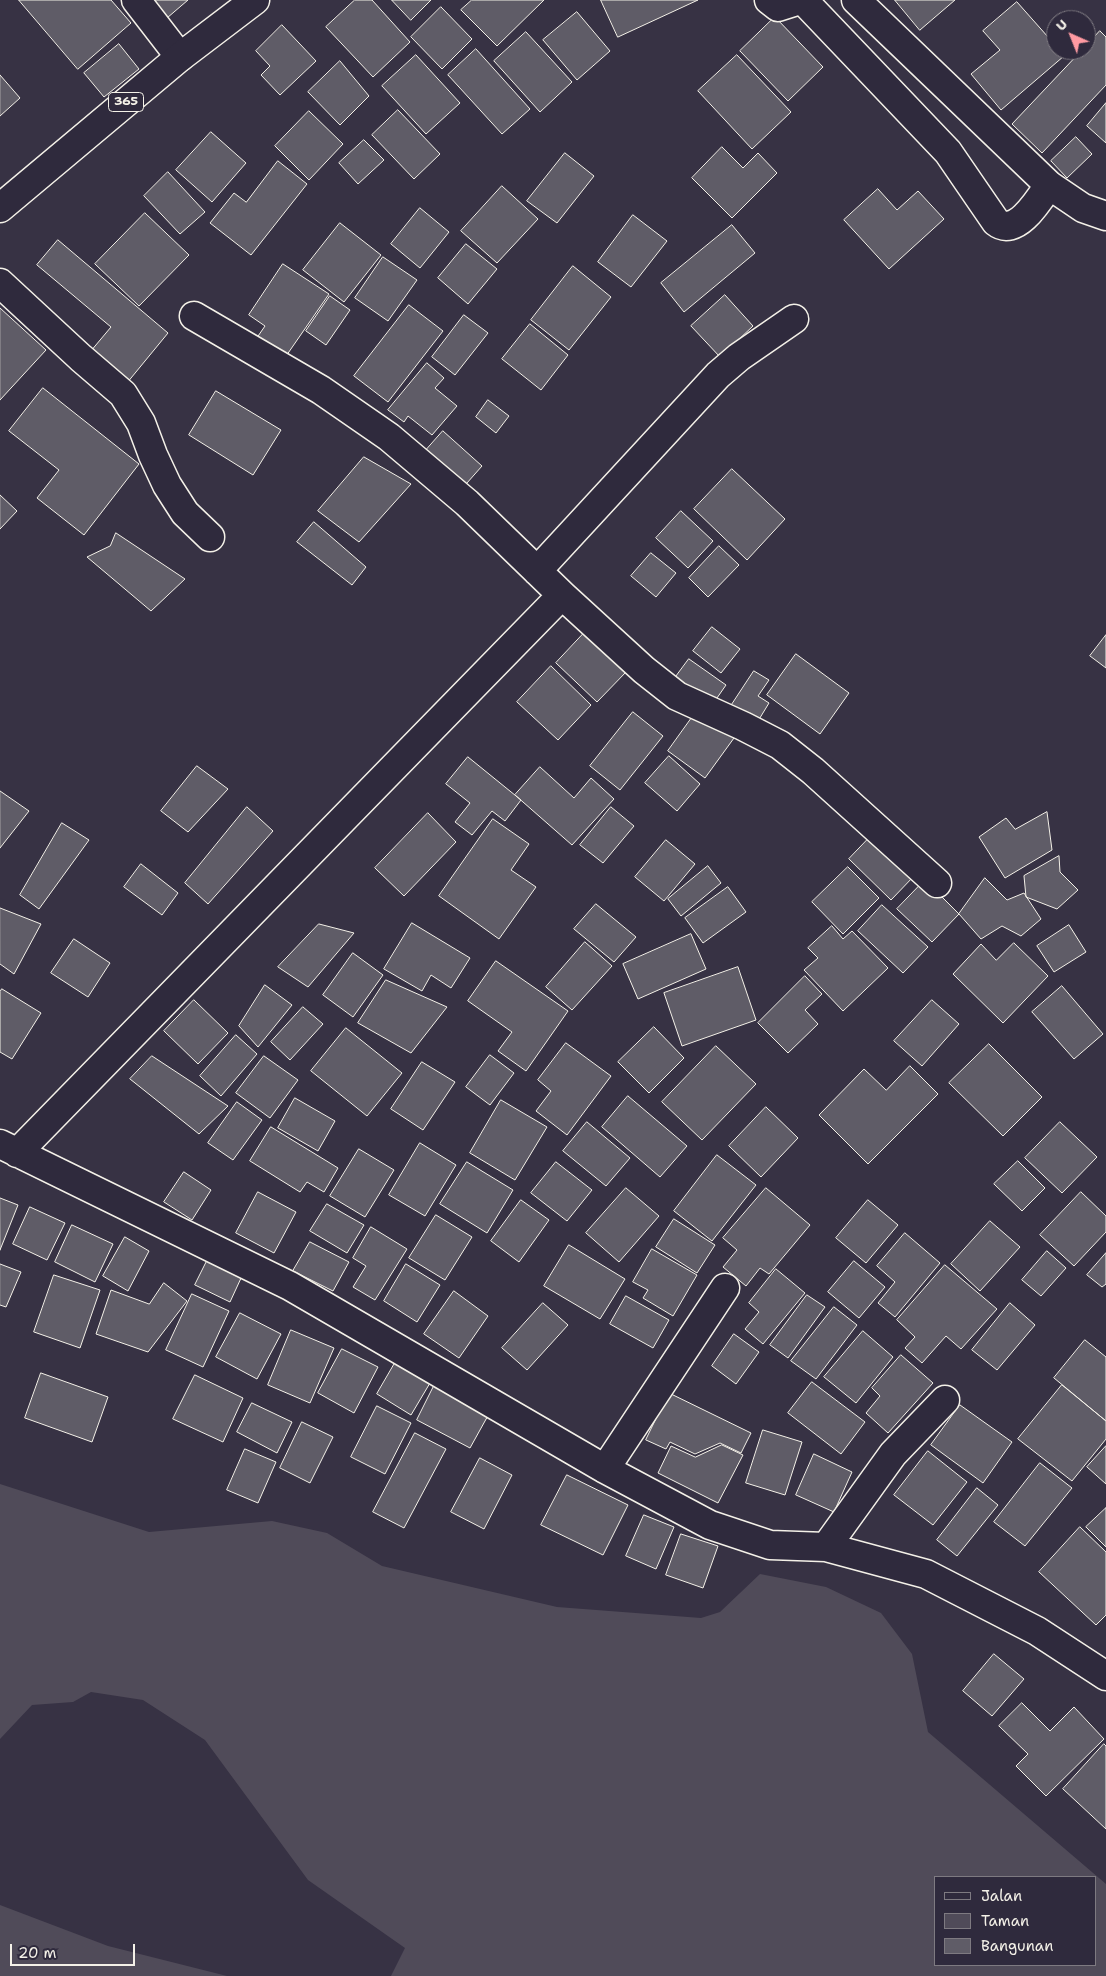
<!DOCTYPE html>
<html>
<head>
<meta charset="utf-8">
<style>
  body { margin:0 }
  #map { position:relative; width:1106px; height:1976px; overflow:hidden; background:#373244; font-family:"Shantell Sans",sans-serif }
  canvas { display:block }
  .legend { position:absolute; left:934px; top:1876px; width:162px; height:90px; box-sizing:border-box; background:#2f2a3d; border:1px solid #7e7a81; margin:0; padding:6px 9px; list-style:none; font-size:15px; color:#f4f1e8 }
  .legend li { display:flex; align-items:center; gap:10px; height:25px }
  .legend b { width:25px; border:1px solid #7e7a81 }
  .north { position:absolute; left:1046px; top:10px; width:50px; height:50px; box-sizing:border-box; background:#2f2a3d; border:1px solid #7e7a81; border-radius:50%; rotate:316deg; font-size:14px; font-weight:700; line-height:20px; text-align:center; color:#f4f1e8 }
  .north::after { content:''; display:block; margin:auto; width:18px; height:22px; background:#ff9aa2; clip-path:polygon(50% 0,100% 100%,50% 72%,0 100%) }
  .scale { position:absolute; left:10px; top:1944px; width:125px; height:22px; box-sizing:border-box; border:2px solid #f4f1e8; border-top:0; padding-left:6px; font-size:15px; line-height:18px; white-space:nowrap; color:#f4f1e8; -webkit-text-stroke:4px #2f2a3d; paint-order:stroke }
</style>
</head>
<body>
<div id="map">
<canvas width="1106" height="1976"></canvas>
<ul class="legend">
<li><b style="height:6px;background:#2f2a3d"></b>Jalan</li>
<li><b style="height:14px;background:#504b59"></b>Taman</li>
<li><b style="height:14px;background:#5f5c67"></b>Bangunan</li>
</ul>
<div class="north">U</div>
<div class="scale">20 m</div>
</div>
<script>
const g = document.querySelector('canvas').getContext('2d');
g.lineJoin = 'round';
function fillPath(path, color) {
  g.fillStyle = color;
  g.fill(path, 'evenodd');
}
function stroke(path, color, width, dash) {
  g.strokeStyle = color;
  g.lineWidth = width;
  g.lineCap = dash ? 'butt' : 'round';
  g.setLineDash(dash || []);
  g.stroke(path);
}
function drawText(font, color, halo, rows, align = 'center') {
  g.font = font + ' "Shantell Sans",sans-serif';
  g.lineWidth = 4.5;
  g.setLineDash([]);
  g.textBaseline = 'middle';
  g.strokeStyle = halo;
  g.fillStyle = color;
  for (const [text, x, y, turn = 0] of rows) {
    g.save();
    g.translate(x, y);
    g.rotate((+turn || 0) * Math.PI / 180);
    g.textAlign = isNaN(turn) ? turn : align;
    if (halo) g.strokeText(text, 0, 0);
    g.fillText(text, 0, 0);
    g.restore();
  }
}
fillPath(new Path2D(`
  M0 1484 149 1532 272 1521 327 1533 382 1566 557 1607 701 1618 720 1612 760 1574 826 1587 881 1613 912 1654 928 1732 1106 1884V1976H391L405 1948 308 1880 205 1740 143 1700 91 1692 73 1702 32 1705 0 1739ZM935 1877H1095V1965H935Z
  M0 1905 108 1946 227 1976H0Z`), '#504b59');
const building = new Path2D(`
  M19 0H111L131 23 78 69Z
  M153 0H188L167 18Z
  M355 0H372L410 42 373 77 326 27Z
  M392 0H431L411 20Z
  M472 0H544L497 46 461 10Z
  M601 0H698L618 37Z
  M895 0H955L920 30Z
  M1017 2 1056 46V50H1059L1064 56 1001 110 971 74 1000 50 983 31Z
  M441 7 472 39 442 69 411 37Z
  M577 12 610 51 577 80 543 40Z
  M775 17 823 67 788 101 740 51Z
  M282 25 316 61 280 95 261 75 270 66 256 51Z
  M1100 31 1106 37V85L1042 153 1012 124 1082 50H1086V46Z
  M526 32 572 82 540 112 494 61Z
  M119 44 139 69 104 97 84 73Z
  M476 49 530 109 502 134 448 75Z
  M416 55 460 103 426 134 382 86Z
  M737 55 791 112 752 149 698 91Z
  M340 61 369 96 340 125 308 92Z
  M0 75 20 98 0 116Z
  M1106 103V143L1087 126Z
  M398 110 440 154 414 179 372 135Z
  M309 111 343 144 309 180 275 146Z
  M211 132 246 163 212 202 176 170Z
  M1076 137 1092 154 1067 178 1051 161Z
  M364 140 384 160 358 184 339 163Z
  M722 147 743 168 758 153 777 173 732 218 692 178Z
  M565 153 594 176 557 223 527 201Z
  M278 161 307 184 251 255 210 223 234 193 246 202Z
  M168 172 205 212 180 234 144 196Z
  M502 186 538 219 497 263 461 231Z
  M878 189 897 210 918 191 944 219 889 269 844 220Z
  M420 208 449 232 420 268 391 244Z
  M145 213 189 255 139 306 95 264Z
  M633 215 667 241 631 287 598 262Z
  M340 223 381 255 344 302 303 270Z
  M732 225 755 253 684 312 661 283Z
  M58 240 168 333 122 389 85 358 111 327 37 265Z
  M466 244 497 269 468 304 438 278Z
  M383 257 417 280 388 321 355 298Z
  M283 264 329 294 284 359 256 339 265 326 249 315Z
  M573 266 611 297 569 350 531 320Z
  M725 295 753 326 720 357 691 326Z
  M330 296 350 310 326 345 306 331Z
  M409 305 443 331 388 402 354 376Z
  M0 308 46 350 0 400Z
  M464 315 488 333 455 375 432 357Z
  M530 324 568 355 541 390 502 359Z
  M427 363 444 378 435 388 457 406 432 435 408 416 404 422 388 410Z
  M43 388 139 464 84 535 37 498 59 470 9 431Z
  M216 391 281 430 253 475 189 435Z
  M488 400 509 416 496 433 476 417Z
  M443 431 482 466 459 492 420 457Z
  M364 457 411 484 359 542 318 511Z
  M732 469 785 519 747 560 694 509Z
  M0 495 17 511 0 529Z
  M681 511 713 541 688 568 656 538Z
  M314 522 366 567 352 585 297 542Z
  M116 533 185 579 151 611 87 557 110 546Z
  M719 546 739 565 708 597 689 578Z
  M651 553 676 573 656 597 631 576Z
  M712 627 740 649 721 673 693 651Z
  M586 631 627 671 597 702 556 663Z
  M1106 635V668L1090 656Z
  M796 654 849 693 820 734 767 695Z
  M689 659 726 685 710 708 672 682Z
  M551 666 591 705 558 740 517 702Z
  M754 671 769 680 758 696 769 703 755 726 729 709Z
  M633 712 663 736 620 790 590 766Z
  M696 712 734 738 705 778 668 751Z
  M669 756 700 784 677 811 645 783Z
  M468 757 521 800 505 821 492 811 472 835 455 822 470 803 446 784Z
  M197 766 228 789 188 832 161 811Z
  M540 767 574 798 591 778 614 799 572 845 515 795Z
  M0 791 29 811 0 848Z
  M247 807 273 831 208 904 185 883Z
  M611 807 634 826 603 863 580 845Z
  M1047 812 1052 850 1005 878 979 837 1006 818 1015 829Z
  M428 813 456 842 404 896 375 868Z
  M493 819 529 844 511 870 536 887 499 939 439 896Z
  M62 823 89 840 39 909 20 895Z
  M872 835 914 876 891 900 849 859Z
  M666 840 695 864 664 901 635 877Z
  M1059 856 1060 872 1078 890 1057 909 1026 897 1024 876Z
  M141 864 178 893 162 915 124 887Z
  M708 866 721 883 681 916 668 899Z
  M848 867 879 898 843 934 812 902Z
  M985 878 1007 900 1024 893 1041 919 1021 936 1002 926 981 939 959 914Z
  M925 880 959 914 932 942 897 909Z
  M728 887 746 912 703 943 685 918Z
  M596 904 636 937 614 962 574 929Z
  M882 905 928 947 903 973 858 931Z
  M0 908 41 924 14 974 0 964Z
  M412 923 470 958 451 988 431 975 422 991 384 969Z
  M319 924 354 933 308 987 278 967Z
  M1069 925 1086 952 1054 972 1037 946Z
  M832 926 843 939 852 931 888 968 843 1011 804 970 818 958 808 948Z
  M691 934 706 969 638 999 623 964Z
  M74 939 110 963 88 997 51 973Z
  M585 942 612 966 572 1010 546 987Z
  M1014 943 1048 976 1003 1023 953 974 981 944 996 960Z
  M353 953 383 975 353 1017 323 995Z
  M496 961 568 1011 526 1071 498 1051 512 1032 468 1001Z
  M738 967 756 1020 682 1046 664 993Z
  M805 976 822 994 805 1010 818 1024 788 1053 758 1023Z
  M386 980 447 1007 411 1053 358 1023Z
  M265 985 292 1005 258 1047 239 1026Z
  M1062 986 1103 1034 1074 1059 1032 1012Z
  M2 989 41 1013 12 1059 0 1052V992Z
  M194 1000 228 1033 198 1064 164 1031Z
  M932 1000 959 1024 922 1066 894 1041Z
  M303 1007 323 1024 290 1060 271 1042Z
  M654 1027 684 1058 649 1093 618 1062Z
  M346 1028 402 1073 367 1116 311 1071Z
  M236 1035 257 1054 221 1096 200 1076Z
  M566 1043 611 1076 567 1135 536 1111 551 1091 538 1080Z
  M989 1044 1042 1097 1003 1136 949 1083Z
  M716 1046 756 1084 702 1140 662 1102Z
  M490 1055 514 1073 490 1105 466 1087Z
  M152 1056 228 1106 199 1134 130 1079Z
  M264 1056 298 1080 270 1118 236 1093Z
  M422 1062 455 1082 423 1130 391 1109Z
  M910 1066 938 1094 868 1164 819 1115 864 1069 886 1090Z
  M628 1096 687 1146 660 1177 602 1127Z
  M295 1098 335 1121 318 1151 278 1128Z
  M501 1100 547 1127 515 1180 470 1153Z
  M237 1102 262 1120 233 1160 208 1143Z
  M766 1107 798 1138 761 1177 729 1146Z
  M587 1122 630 1158 606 1186 563 1151Z
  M1060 1122 1097 1157 1062 1193 1025 1158Z
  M271 1127 338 1168 324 1192 307 1182 300 1192 250 1161Z
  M420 1143 456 1165 425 1216 389 1195Z
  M359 1149 394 1170 365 1217 330 1196Z
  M717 1155 756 1185 712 1241 674 1211Z
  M1018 1161 1045 1188 1022 1211 994 1184Z
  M467 1162 513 1190 487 1233 440 1204Z
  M556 1162 592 1190 567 1221 531 1193Z
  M184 1172 211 1190 192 1220 164 1202Z
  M626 1188 659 1216 619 1262 586 1233Z
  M766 1188 810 1225 769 1274 760 1268 746 1286 723 1267 737 1250 723 1238Z
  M258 1192 296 1212 274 1253 236 1233Z
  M1081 1192 1106 1216V1232L1074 1266 1040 1235Z
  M0 1198 18 1205 0 1250Z
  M521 1200 549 1220 519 1262 491 1241Z
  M868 1200 898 1225 866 1263 836 1238Z
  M327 1204 364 1225 347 1253 310 1231Z
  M30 1207 65 1223 47 1260 13 1244Z
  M436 1215 472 1237 445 1280 409 1258Z
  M674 1219 715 1245 697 1273 656 1247Z
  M990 1221 1020 1247 980 1291 951 1264Z
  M72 1225 113 1244 95 1282 55 1262Z
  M371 1227 407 1249 375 1300 353 1287 366 1266 353 1258Z
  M905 1233 940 1263 895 1317 878 1303 895 1282 877 1266Z
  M125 1237 149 1251 128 1291 103 1276Z
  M310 1242 349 1262 333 1291 293 1271Z
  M569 1245 625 1279 600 1319 544 1286Z
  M652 1249 697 1275 673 1316 643 1298 648 1290 633 1282Z
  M1047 1251 1066 1268 1041 1296 1022 1280Z
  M1106 1253V1284L1102 1287 1087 1275Z
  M208 1259 242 1276 230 1302 195 1285Z
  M854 1261 885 1287 859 1318 828 1292Z
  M0 1264 21 1272 6 1307 0 1305Z
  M406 1264 440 1285 417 1322 384 1301Z
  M945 1265 997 1309 961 1349 946 1336 922 1363 905 1348 915 1337 897 1320Z
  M776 1269 805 1293 763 1344 745 1329 759 1312 749 1303Z
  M54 1275 100 1290 80 1348 34 1332Z
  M164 1283 187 1301 148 1352 96 1334 111 1290 149 1304Z
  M454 1291 488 1316 459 1358 424 1334Z
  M192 1294 229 1311 203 1367 166 1350Z
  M807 1295 825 1307 788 1358 770 1345Z
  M626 1296 669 1320 653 1348 610 1324Z
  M543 1303 568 1325 527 1370 502 1348Z
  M1010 1303 1035 1325 997 1370 972 1350Z
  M834 1307 857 1325 816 1379 791 1361Z
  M240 1313 281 1334 257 1379 216 1357Z
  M291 1330 334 1348 310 1403 268 1385Z
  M863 1331 893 1357 856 1403 824 1377Z
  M734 1334 759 1352 736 1384 712 1366Z
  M1085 1340 1106 1357V1421L1054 1378Z
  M342 1349 378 1367 354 1413 318 1393Z
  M901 1355 933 1383 888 1433 866 1413 880 1396 872 1388Z
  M395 1363 430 1383 411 1415 377 1394Z
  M41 1373 108 1397 92 1442 25 1418Z
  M195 1375 243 1398 223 1442 173 1419Z
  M812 1382 865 1422 841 1454 788 1413Z
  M435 1384 490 1412 470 1448 417 1420Z
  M1062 1385 1106 1421V1439L1072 1481 1018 1439Z
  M669 1393 751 1433 741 1453 720 1443 695 1454 670 1442 666 1449 646 1440Z
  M252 1403 292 1422 277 1453 237 1432Z
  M960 1405 1012 1442 983 1483 931 1445Z
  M377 1406 411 1423 385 1474 351 1457Z
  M302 1422 333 1437 310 1483 280 1468Z
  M763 1430 802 1442 785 1495 746 1483Z
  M415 1433 446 1449 404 1528 373 1512Z
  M722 1445 743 1455 718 1503 658 1473 671 1446 695 1457Z
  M1106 1446V1484L1087 1467Z
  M245 1449 276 1462 258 1503 227 1490Z
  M928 1451 967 1482 933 1525 894 1495Z
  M814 1454 852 1472 834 1512 796 1495Z
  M480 1458 512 1475 484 1529 451 1512Z
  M1040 1463 1072 1488 1025 1546 994 1522Z
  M567 1475 628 1505 603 1555 541 1525Z
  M977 1488 998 1505 957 1556 937 1540Z
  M1106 1508V1547L1086 1527Z
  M644 1515 674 1527 656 1569 626 1556Z
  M1080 1527 1106 1552V1615L1096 1625 1039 1572Z
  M681 1534 718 1546 703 1588 666 1575Z
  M994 1654 1024 1679 992 1716 963 1691Z
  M1022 1703 1050 1731 1074 1707 1104 1739 1046 1796 1016 1766 1028 1754 999 1726Z
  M1104 1744 1106 1746V1829L1063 1789Z`);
fillPath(building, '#5f5c67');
stroke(building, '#f4f1e8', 1);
const street = new Path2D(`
  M136 0 180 57
  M769 0 778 7 800 0
  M803 0 948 152 996 222C1016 238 1039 200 1049 185
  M856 0 1049 185 1083 208 1106 216
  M0 283 81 358 123 394 141 423 153 455 167 485 185 513 210 537
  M537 571 718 375 739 357 794 319
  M562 595 644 670 677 696 743 726 780 745 813 771 937 883
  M0 1144 290 1286 605 1469 710 1525 770 1545 826 1547 926 1574 1037 1631 1106 1676
  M17 1153 562 595 467 503 389 437 321 390 194 316
  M605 1469 725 1288
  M826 1547 893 1454 945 1400`);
const primary = new Path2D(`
  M0 208 180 57 255 0`);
stroke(street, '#f4f1e8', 31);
stroke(primary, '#f4f1e8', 31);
stroke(street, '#2f2a3d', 28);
stroke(primary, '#2f2a3d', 28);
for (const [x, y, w] of [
  [126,102,35]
]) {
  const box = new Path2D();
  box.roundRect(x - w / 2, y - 9.5, w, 19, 4);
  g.fillStyle = '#2f2a3d';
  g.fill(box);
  stroke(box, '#f4f1e8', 1);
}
drawText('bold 12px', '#f4f1e8', null, [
  ["365",126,102]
]);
</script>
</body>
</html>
